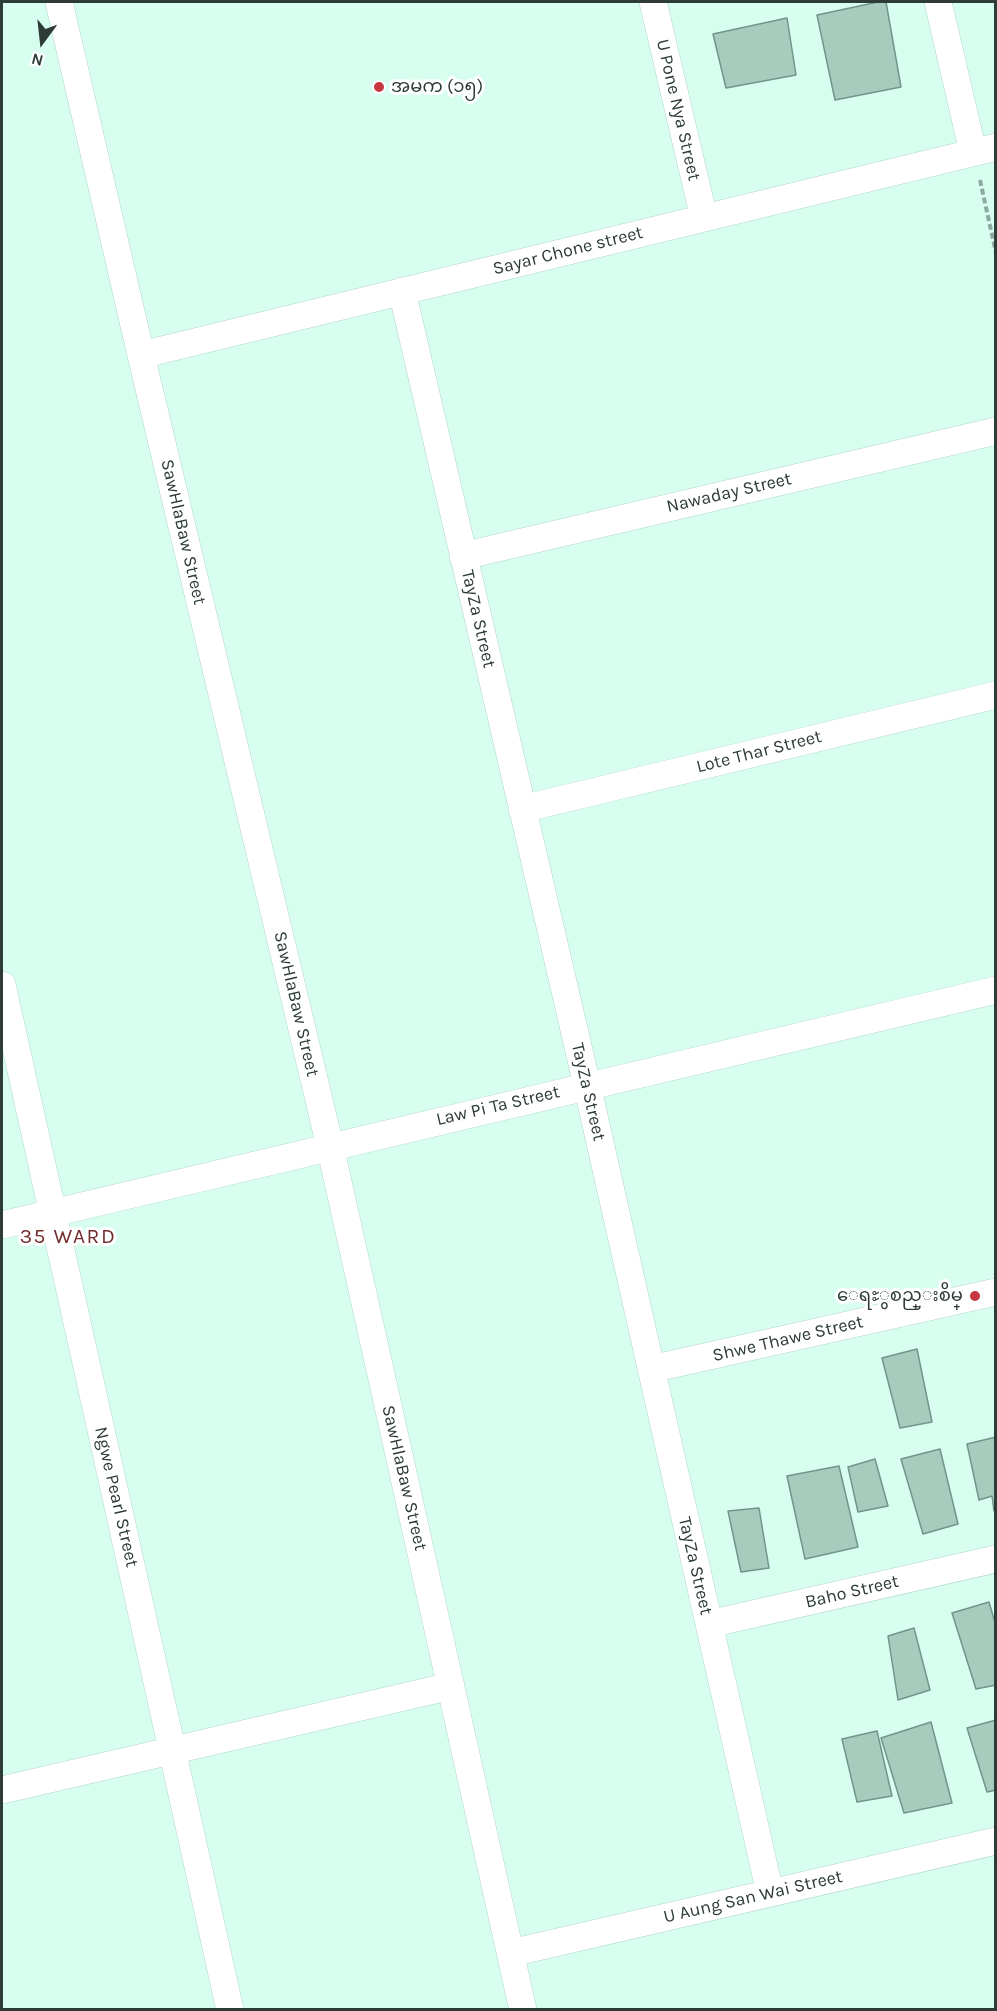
<!DOCTYPE html>
<html>
<head>
<meta charset="utf-8">
<style>
  body { margin:0 }
  #map { position:relative; width:997px; height:2011px; overflow:hidden; background:#d8fef0; font-family:Karla,sans-serif }
  canvas { display:block }
  .frame { position:absolute; inset:0; border:3px solid #2d3c37; pointer-events:none }
  .north { position:absolute; left:12px; top:12px; width:60px; height:60px; -webkit-text-stroke:4px #fff; paint-order:stroke; rotate:195deg; font-size:16px; font-weight:700; line-height:24px; text-align:center; color:#2d3c37 }
  .north::after { content:''; display:block; margin:auto; width:21px; height:27px; background:#2d3c37; clip-path:polygon(50% 0,100% 100%,50% 72%,0 100%) }
</style>
</head>
<body>
<div id="map">
<canvas width="997" height="2011"></canvas>
<div class="frame"></div>
<div class="north">N</div>
</div>
<script>
const g = document.querySelector('canvas').getContext('2d');
g.lineJoin = 'round';
function fillPath(path, color) {
  g.fillStyle = color;
  g.fill(path, 'evenodd');
}
function stroke(path, color, width, dash) {
  g.strokeStyle = color;
  g.lineWidth = width;
  g.lineCap = dash ? 'butt' : 'round';
  g.setLineDash(dash || []);
  g.stroke(path);
}
function drawText(font, color, halo, rows, align = 'center') {
  g.font = font + ' Karla,"Noto Sans Myanmar",sans-serif';
  g.lineWidth = 6;
  g.setLineDash([]);
  g.textBaseline = 'middle';
  g.strokeStyle = halo;
  g.fillStyle = color;
  for (const [text, x, y, turn = 0] of rows) {
    g.save();
    g.translate(x, y);
    g.rotate((+turn || 0) * Math.PI / 180);
    g.textAlign = isNaN(turn) ? turn : align;
    if (halo) g.strokeText(text, 0, 0);
    g.fillText(text, 0, 0);
    g.restore();
  }
}
const building = new Path2D(`
  M878 2H886L901 87 835 100 817 15Z
  M787 18 796 75 726 88 713 34Z
  M917 1349 932 1422 900 1428 882 1358Z
  M996 1437V1511H994L992 1496 979 1500 967 1444Z
  M940 1449 958 1524 923 1534 901 1459Z
  M875 1459 888 1506 858 1512 848 1467Z
  M839 1466 858 1547 805 1559 787 1476Z
  M759 1508 769 1568 741 1572 728 1511Z
  M989 1602 996 1626V1685L976 1689 952 1613Z
  M914 1628 930 1690 898 1700 888 1636Z
  M996 1720V1790L987 1792 967 1728Z
  M931 1722 952 1803 904 1813 881 1738Z
  M877 1731 892 1796 857 1802 842 1739Z`);
fillPath(building, '#a7ccbe');
stroke(building, '#729589', 1.5);
const street = new Path2D(`
  M59 2 141 355 330 1146 523 2010
  M653 2 704 218
  M938 2 973 152
  M402 291 587 1085 770 1893
  M141 355 996 147
  M463 556 996 431
  M522 809 996 695
  M2 985 230 2010
  M2 1225 996 990
  M651 1369 996 1292
  M709 1624 996 1559
  M2 1790 451 1686
  M511 1953 996 1841`);
stroke(street, '#b1d6c9', 28);
stroke(new Path2D(`
  M980 180 996 253`), '#8eaaa0', 4, [6, 3]);
stroke(street, '#fff', 27);
for (const [x, y, r, color] of [
  [379,87,6,"#c73742"],
  [975,1296,6,"#c73742"]
]) {
  const dot = new Path2D();
  dot.arc(x, y, r, 0, 2 * Math.PI);
  g.fillStyle = color;
  g.fill(dot);
  stroke(dot, '#fff', 2);
}
drawText('18px', '#2d3c37', '#fff', [
  ["အမက (၁၅)",391,87],
  ["ေရႊွစည္းစိမ္",963,1296,"right"]
], 'left');
drawText('18px', '#2d3c37', '#fff', [
  ["U Pone Nya Street",678,110,77],
  ["Sayar Chone street",568,251,-14],
  ["Nawaday Street",729,493,-13],
  ["SawHlaBaw Street",183,532,77],
  ["TayZa Street",478,619,77],
  ["Lote Thar Street",759,752,-14],
  ["SawHlaBaw Street",296,1004,77],
  ["TayZa Street",588,1092,77],
  ["Law Pi Ta Street",498,1106,-13],
  ["Shwe Thawe Street",788,1339,-13],
  ["SawHlaBaw Street",404,1478,77],
  ["Ngwe Pearl Street",116,1497,77],
  ["TayZa Street",695,1566,77],
  ["Baho Street",852,1592,-13],
  ["U Aung San Wai Street",753,1897,-13]
]);
g.letterSpacing = '1.5px';
drawText('21px', '#732c2e', '#fff', [
  ["35 WARD",68,1237]
]);
g.letterSpacing = '0px';
</script>
</body>
</html>
